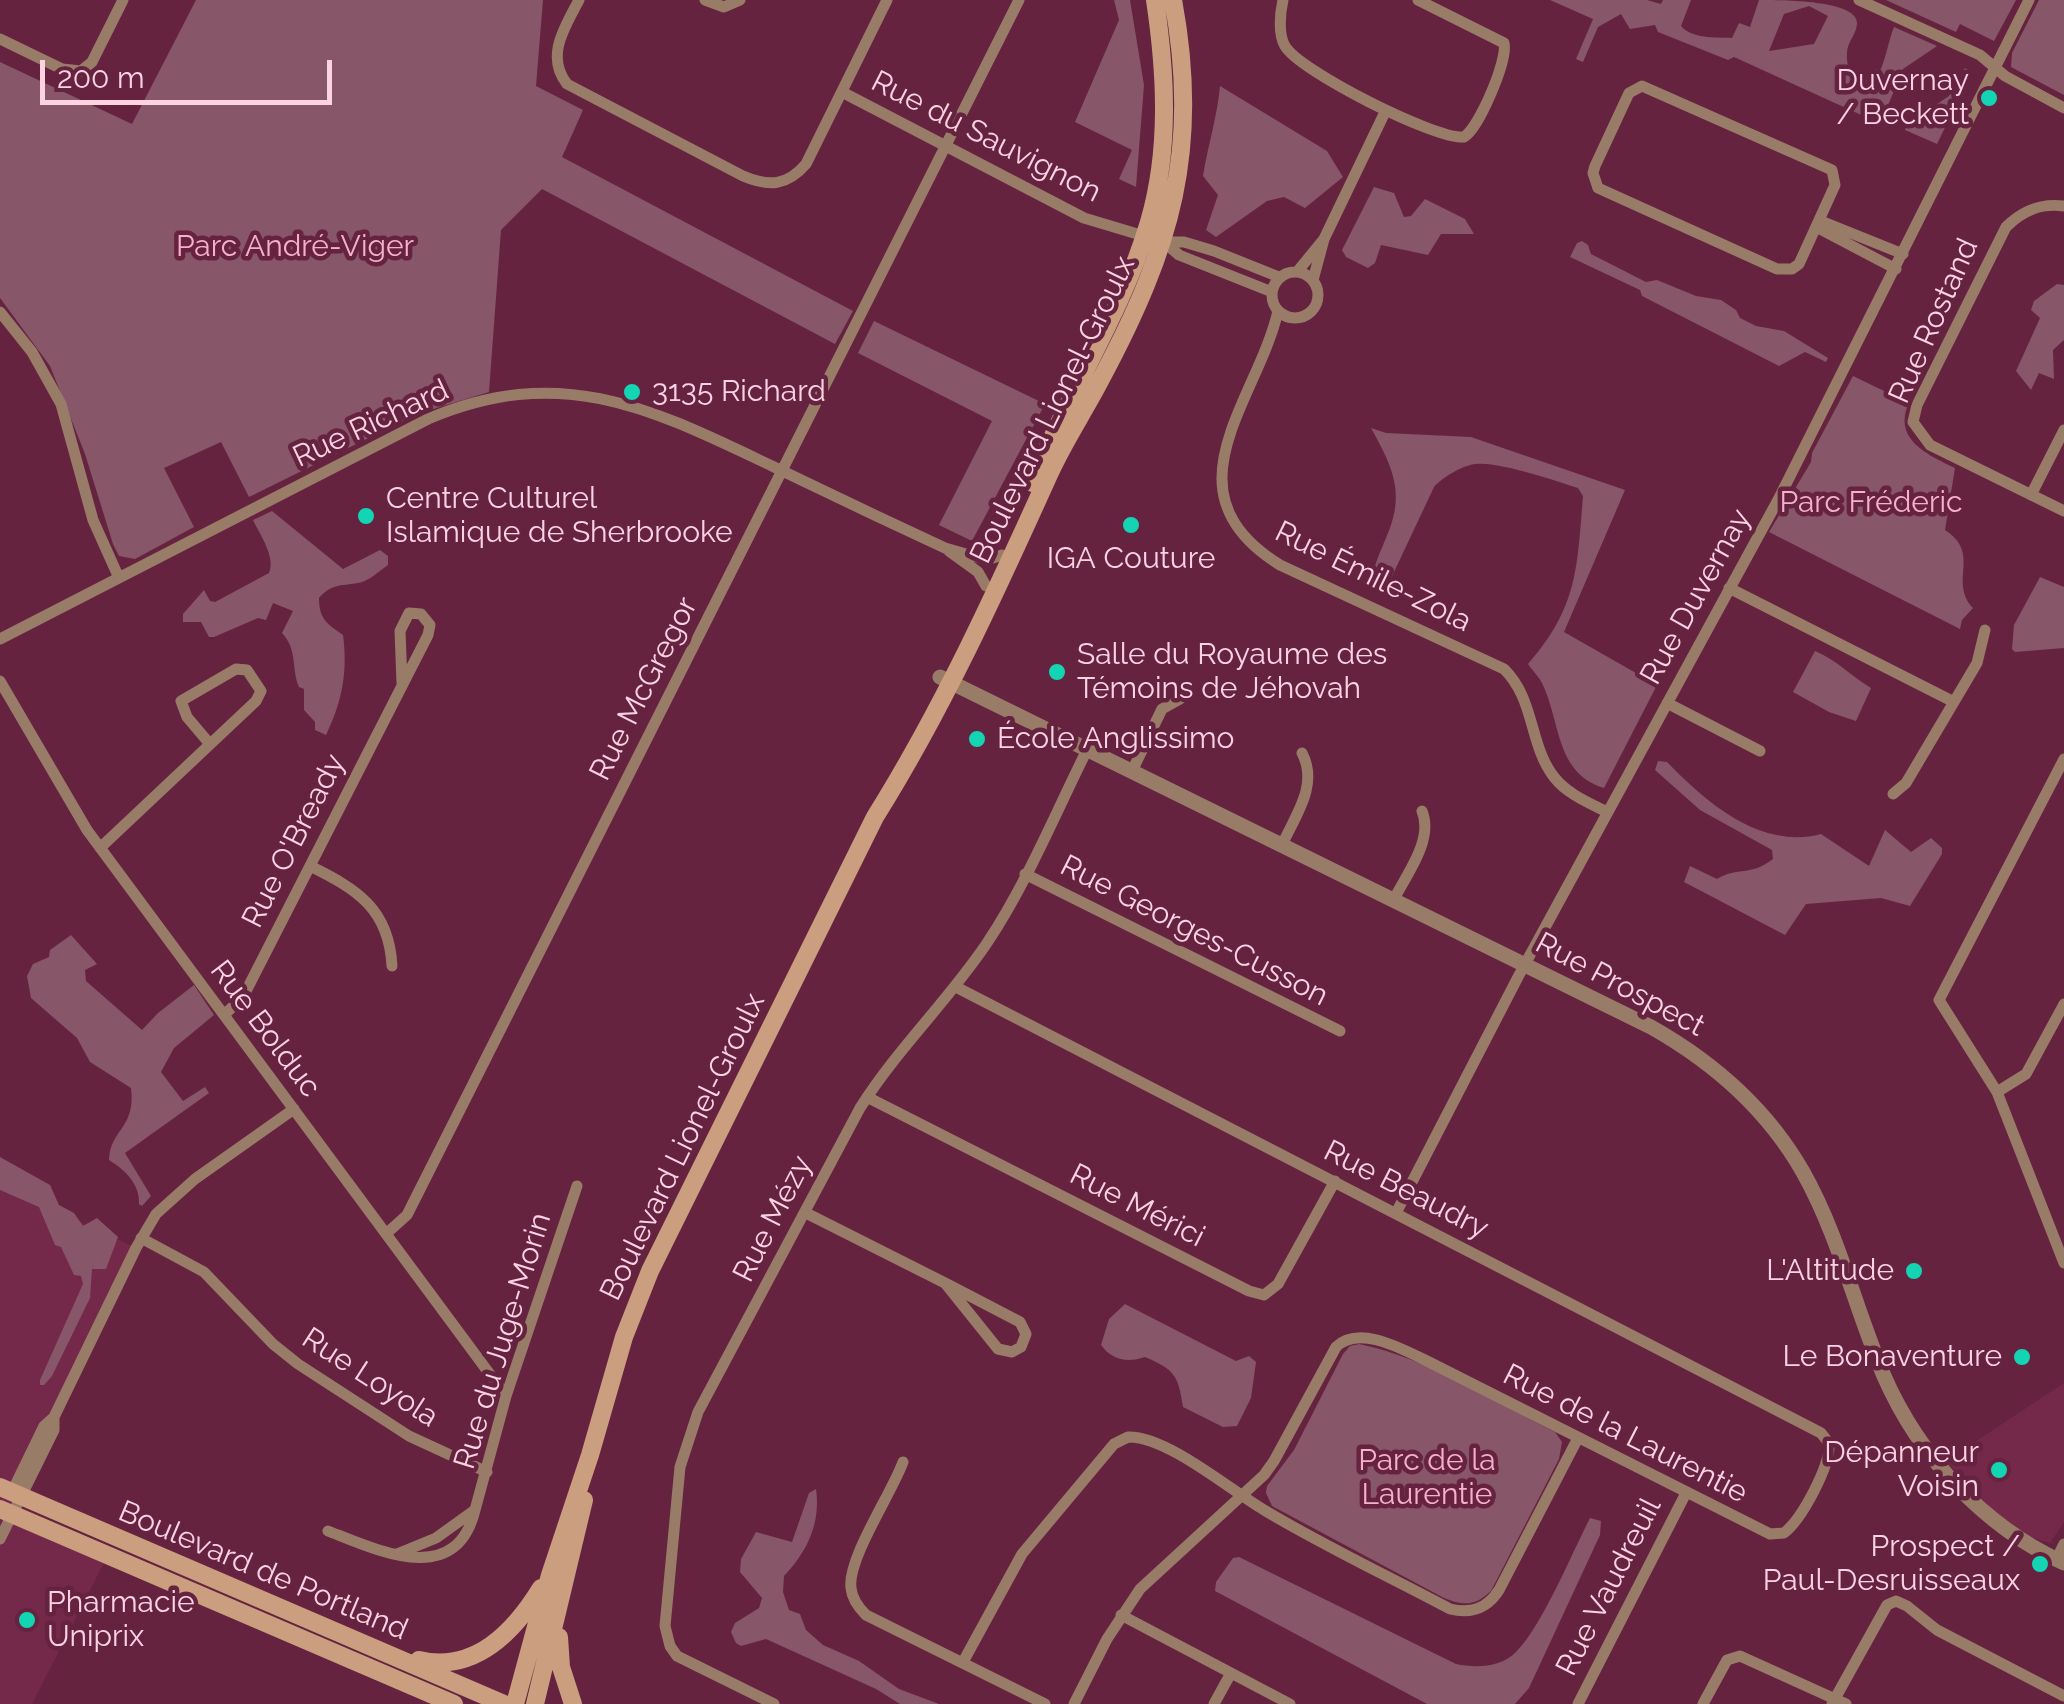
<!DOCTYPE html>
<html>
<head>
<meta charset="utf-8">
<style>
  body { margin:0 }
  #map { position:relative; width:2064px; height:1704px; overflow:hidden; background:#652340; font-family:Raleway,sans-serif }
  canvas { display:block }
  .scale { position:absolute; left:40px; top:60px; width:292px; height:45px; box-sizing:border-box; border:5px solid #fdd3e1; border-top:0; padding-left:12px; font-size:30px; line-height:35px; white-space:nowrap; color:#fdd3e1; -webkit-text-stroke:8px #652340; paint-order:stroke }
</style>
</head>
<body>
<div id="map">
<canvas width="2064" height="1704"></canvas>
<div class="scale">200 m</div>
</div>
<script>
const g = document.querySelector('canvas').getContext('2d');
g.lineJoin = 'round';
function fillPath(path, color) {
  g.fillStyle = color;
  g.fill(path, 'evenodd');
}
function stroke(path, color, width, dash) {
  g.strokeStyle = color;
  g.lineWidth = width;
  g.lineCap = dash ? 'butt' : 'round';
  g.setLineDash(dash || []);
  g.stroke(path);
}
function drawText(font, color, halo, rows, align = 'center') {
  g.font = font + ' Raleway,sans-serif';
  g.lineWidth = 9;
  g.setLineDash([]);
  g.textBaseline = 'middle';
  g.strokeStyle = halo;
  g.fillStyle = color;
  for (const [text, x, y, turn = 0] of rows) {
    g.save();
    g.translate(x, y);
    g.rotate((+turn || 0) * Math.PI / 180);
    g.textAlign = isNaN(turn) ? turn : align;
    if (halo) g.strokeText(text, 0, 0);
    g.fillText(text, 0, 0);
    g.restore();
  }
}
fillPath(new Path2D(`
  M0 1184 136 1248 11 1506 111 1549 32 1704H0Z
  M2064 1383V1522L2050 1543 2030 1537 1998 1515 1946 1461Z`), '#74294b');
fillPath(new Path2D(`
  M196 0H543L536 86 583 110 562 157 853 311 835 344 542 189 501 230 489 392 417 414 249 497 221 442 164 468 194 527 135 559 119 556 113 544 85 454 50 366 0 298V62L132 124Z
  M1114 0H1130L1144 85 1136 187 1119 179 1132 150 1075 122 1119 20Z
  M1550 0H1647L1661 4 1663 0H1691L1681 26C1692 39 1715 37 1732 38L1739 23 1750 27 1759 0C1782 0 1857 0 1857 23 1857 34 1847 42 1847 53 1846 62 1850 75 1852 83L1869 79 1876 69 1880 71C1887 55 1888 42 1894 27L1937 46 1903 69 1889 103 1870 119 1734 57 1728 60 1658 32 1655 25 1630 29 1621 14 1598 27 1583 62 1576 59 1593 19ZM1809 6 1828 16 1814 44 1769 51 1784 14Z
  M1886 0H2016L1994 41 1960 24 1956 32Z
  M2039 0H2064V95L2011 67 2012 53Z
  M1965 68 1972 72 1937 144 1905 130 1906 125 1949 96Z
  M1220 86 1327 151 1343 177 1305 208 1284 197 1267 201 1216 237 1206 230 1218 195 1203 176C1208 145 1217 118 1220 86Z
  M1374 187 1394 193 1404 217 1411 216 1425 199 1465 219 1474 234H1441L1428 255 1381 245 1375 263 1368 268 1346 257 1342 250Z
  M1582 241 1588 245 1591 254 1646 282 1657 280 1696 296 1721 300 1736 310 1740 318 1756 326 1784 331 1828 358 1826 362 1805 352 1779 366 1642 296 1640 290 1570 257 1577 243Z
  M2057 284 2064 285V340L2053 350 2054 379 2039 373 2031 390 2016 371 2040 318 2031 310 2034 301Z
  M874 321 1045 404 972 541 939 525 992 421 858 353Z
  M1853 376 1909 403C1892 439 1928 455 1955 468L1945 530C1982 554 1948 581 1973 608L1962 620 1960 629 1769 532 1811 462 1812 453Z
  M1371 428 1386 433 1471 437 1625 490 1564 632 1657 685 1604 788C1555 773 1561 722 1542 683 1539 677 1532 670 1528 664 1578 607 1577 568 1583 496L1578 488C1557 481 1497 461 1476 464 1463 465 1443 477 1434 487L1387 587 1374 570C1378 554 1386 540 1391 525 1404 487 1389 461 1371 428Z
  M272 511 343 569 380 550 388 556V565C379 571 368 582 358 583 340 586 331 584 319 598 319 619 327 624 343 635 348 672 342 702 326 735L315 730V722L304 710V689L299 687C291 669 298 650 282 633L293 611 273 603 266 620 258 618 214 637H209L201 622H183V614L204 590 210 601 215 602 269 573C276 557 260 535 253 520Z
  M2040 577 2064 587V648L2015 652 2012 649 2014 625Z
  M1815 651C1837 660 1851 676 1871 688L1856 721 1829 712 1793 692Z
  M1658 761 1667 762C1706 802 1760 850 1821 834L1869 866 1885 830 1911 852 1931 838 1942 848V854L1910 906 1881 898 1806 904 1785 935 1684 882 1690 866 1717 879C1739 866 1749 877 1773 859L1772 850 1700 810 1655 770Z
  M71 935 97 964 85 970 86 981 142 1030 158 1013 194 985 214 1015 174 1048 161 1072 183 1101 205 1087 209 1093 125 1153 151 1196 142 1206 139 1204C140 1184 125 1170 109 1160 110 1129 136 1129 131 1088L90 1062 77 1038 31 998 27 976 33 964 49 957 50 950Z
  M0 1157 50 1185 59 1205 74 1213 83 1226 97 1218 118 1237 106 1269H92L90 1298 52 1376 44 1385H40V1380L83 1284 81 1276 74 1275 61 1247 55 1245 39 1207 0 1190Z
  M1125 1304 1236 1361 1249 1356 1256 1362 1251 1398 1237 1426 1223 1427 1183 1407C1178 1375 1175 1370 1145 1357 1127 1363 1112 1360 1101 1345L1109 1319Z
  M1359 1344C1428 1358 1493 1401 1555 1432L1562 1442 1559 1459 1491 1591C1475 1606 1464 1606 1444 1598L1272 1506 1266 1493 1267 1486 1294 1450 1343 1354 1350 1346Z
  M816 1489C821 1523 807 1552 784 1576L783 1592 789 1610 800 1614 806 1630 823 1645 859 1661 899 1689 939 1704H900L876 1689 766 1639 741 1646 736 1643 731 1632 735 1623 759 1608 762 1598 740 1572 741 1559 756 1532 792 1542 809 1493Z
  M1590 1518 1601 1521 1600 1535 1529 1688 1515 1704H1427L1215 1591 1216 1582 1233 1558 1239 1557 1456 1664C1476 1668 1500 1668 1516 1652 1542 1626 1572 1553 1590 1518Z`), '#875668');
stroke(new Path2D(`
  M579 0C565 27 545 56 567 84L743 176C769 187 787 186 806 164L887 0
  M705 0 724 7 740 0
  M1283 0C1280 13 1278 34 1285 46 1299 71 1436 140 1464 137 1479 128 1508 60 1504 43L1418 0
  M1859 0 1980 55 2005 76 2064 108
  M0 39 62 69 81 71 92 62 123 0
  M1642 86 1832 170 1835 185 1799 264 1792 269H1777L1598 188 1593 173 1595 166 1629 93Z
  M842 92 1084 218 1164 242H1184L1214 251 1279 277
  M2064 206C2041 203 2023 210 2006 227L1917 405 1913 422 1930 445 2064 511
  M1821 221 1903 254
  M1818 228 1896 269
  M1164 242 1179 255 1272 292
  M1272 295a23 23 0 1 1 46 0a23 23 0 1 1-46 0Z
  M1297 272 1324 239
  M1313 280 1324 239 1386 110
  M1278 311C1257 402 1162 492 1280 565L1504 669C1535 699 1529 745 1554 777 1567 794 1589 803 1607 812
  M0 312 32 352 61 404 93 520 119 578
  M2031 495 2064 430
  M949 551 978 572 986 586
  M1729 588 1954 702
  M0 639 428 419C562 362 652 409 772 466 830 494 887 521 945 548L987 560 1002 555
  M0 681 87 830 506 1396
  M1667 703 1760 751
  M2064 759 1939 1000 1997 1092 2064 1263
  M1132 771 1162 709 1180 699
  M1893 794 1906 783 1977 663 1985 630
  M1282 845C1295 816 1319 785 1302 753
  M100 848 256 701 261 691 247 670 236 669 181 701 187 717 209 743
  M310 866C357 889 389 909 392 966
  M1025 874 1340 1031
  M1393 901C1406 875 1434 840 1422 811
  M956 987 1821 1433 1829 1443C1831 1465 1802 1519 1784 1533L1770 1534 1425 1360C1400 1348 1359 1325 1336 1347L1274 1461 1264 1475 1140 1589 1107 1639 1074 1704
  M224 1015 243 997 428 635 430 625 421 614 409 613 400 631 402 683
  M1997 1092 2026 1074 2064 1004
  M867 1097 1249 1291 1264 1295 1278 1284 1335 1181
  M806 1213 945 1283
  M1396 1213 1518 977 1778 500 2029 0
  M387 1233 407 1215 1019 0
  M141 1238 204 1272 273 1344 298 1364 409 1436 487 1472
  M945 1283 1020 1322 1026 1334 1021 1347 1012 1352 998 1349Z
  M903 1462C892 1493 847 1559 851 1588 852 1599 858 1607 866 1615L1045 1704
  M11 1494 44 1426 54 1417 136 1248 156 1214 195 1179 294 1109
  M475 1510 506 1396 577 1186
  M328 1531C379 1551 456 1588 475 1510L436 1538 397 1554
  M0 1539 54 1430V1417
  M2056 1560 2064 1544
  M1121 1615 1290 1704
  M963 1662 1022 1554 1114 1444 1128 1437C1167 1436 1230 1490 1264 1510 1324 1546 1388 1576 1450 1609 1471 1614 1487 1609 1499 1590L1578 1438
  M774 1704 677 1656 670 1646 665 1626 680 1467 698 1412 860 1108C897 1049 948 1001 987 943 1027 883 1055 814 1087 750
  M1214 1704 1231 1673
  M1578 1704 1686 1493
  M1703 1704 1727 1660 1740 1656 1846 1704
  M1832 1704 1887 1605 1896 1601 1907 1606 1937 1630 2064 1696`), '#997c68', 11);
stroke(new Path2D(`
  M940 677 1651 1027C1713 1062 1767 1109 1803 1172 1839 1236 1855 1308 1884 1376 1919 1456 1984 1527 2064 1563`), '#997c68', 15);
stroke(new Path2D(`
  M1033 483C1067 394 1122 314 1149 222 1170 150 1166 74 1155 0
  M0 1487 504 1704
  M0 1509 454 1704
  M559 1637 561 1667 573 1704
  M419 1660C475 1673 514 1632 541 1588
  M515 1704 550 1575 590 1455 624 1337 650 1271 875 817C942 710 995 594 1047 479 1062 444 1084 412 1101 379 1171 248 1201 149 1173 0
  M535 1704 584 1500`), '#cb9e7f', 18);
for (const [x, y, r, color] of [
  [1989,98,10,"#14d5b3"],
  [632,392,10,"#14d5b3"],
  [366,516,10,"#14d5b3"],
  [1131,525,10,"#14d5b3"],
  [1057,672,10,"#14d5b3"],
  [977,739,10,"#14d5b3"],
  [1914,1271,10,"#14d5b3"],
  [2022,1357,10,"#14d5b3"],
  [1999,1470,10,"#14d5b3"],
  [2040,1564,10,"#14d5b3"],
  [27,1620,10,"#14d5b3"]
]) {
  const dot = new Path2D();
  dot.arc(x, y, r, 0, 2 * Math.PI);
  g.fillStyle = color;
  g.fill(dot);
  stroke(dot, '#652340', 4);
}
drawText('30px', '#fdd3e1', '#652340', [
  ["Duvernay",1969,81],
  ["/ Beckett",1969,115],
  ["3135 Richard",652,392,"left"],
  ["Centre Culturel",386,499,"left"],
  ["Islamique de Sherbrooke",386,533,"left"],
  ["IGA Couture",1131,559,"center"],
  ["Salle du Royaume des",1077,655,"left"],
  ["Témoins de Jéhovah",1077,689,"left"],
  ["École Anglissimo",997,739,"left"],
  ["L'Altitude",1894,1271],
  ["Le Bonaventure",2002,1357],
  ["Dépanneur",1979,1453],
  ["Voisin",1979,1487],
  ["Prospect /",2020,1547],
  ["Paul-Desruisseaux",2020,1581],
  ["Pharmacie",47,1603,"left"],
  ["Uniprix",47,1637,"left"]
], 'right');
drawText('30px', '#fdd3e1', '#652340', [
  ["Rue du Sauvignon",986,137,27],
  ["Rue Rostand",1934,321,-66],
  ["Boulevard Lionel-Groulx",1053,410,-64],
  ["Rue Richard",371,424,-25],
  ["Rue Émile-Zola",1373,577,26],
  ["Rue Duvernay",1696,597,-61],
  ["Rue McGregor",644,689,-63],
  ["Rue O'Bready",294,841,-63],
  ["Rue Georges-Cusson",1194,931,27],
  ["Rue Prospect",1620,985,28],
  ["Rue Bolduc",265,1029,53],
  ["Boulevard Lionel-Groulx",683,1147,-64],
  ["Rue Beaudry",1406,1190,27],
  ["Rue Mérici",1137,1206,27],
  ["Rue Mézy",773,1219,-63],
  ["Rue du Juge-Morin",503,1341,-73],
  ["Rue Loyola",370,1378,33],
  ["Rue de la Laurentie",1625,1434,27],
  ["Boulevard de Portland",263,1571,23],
  ["Rue Vaudreuil",1609,1587,-63]
]);
drawText('30px', '#f4b1c9', '#652340', [
  ["Parc André-Viger",295,247],
  ["Parc Fréderic",1871,503],
  ["Parc de la",1427,1461],
  ["Laurentie",1427,1495]
]);
</script>
</body>
</html>
